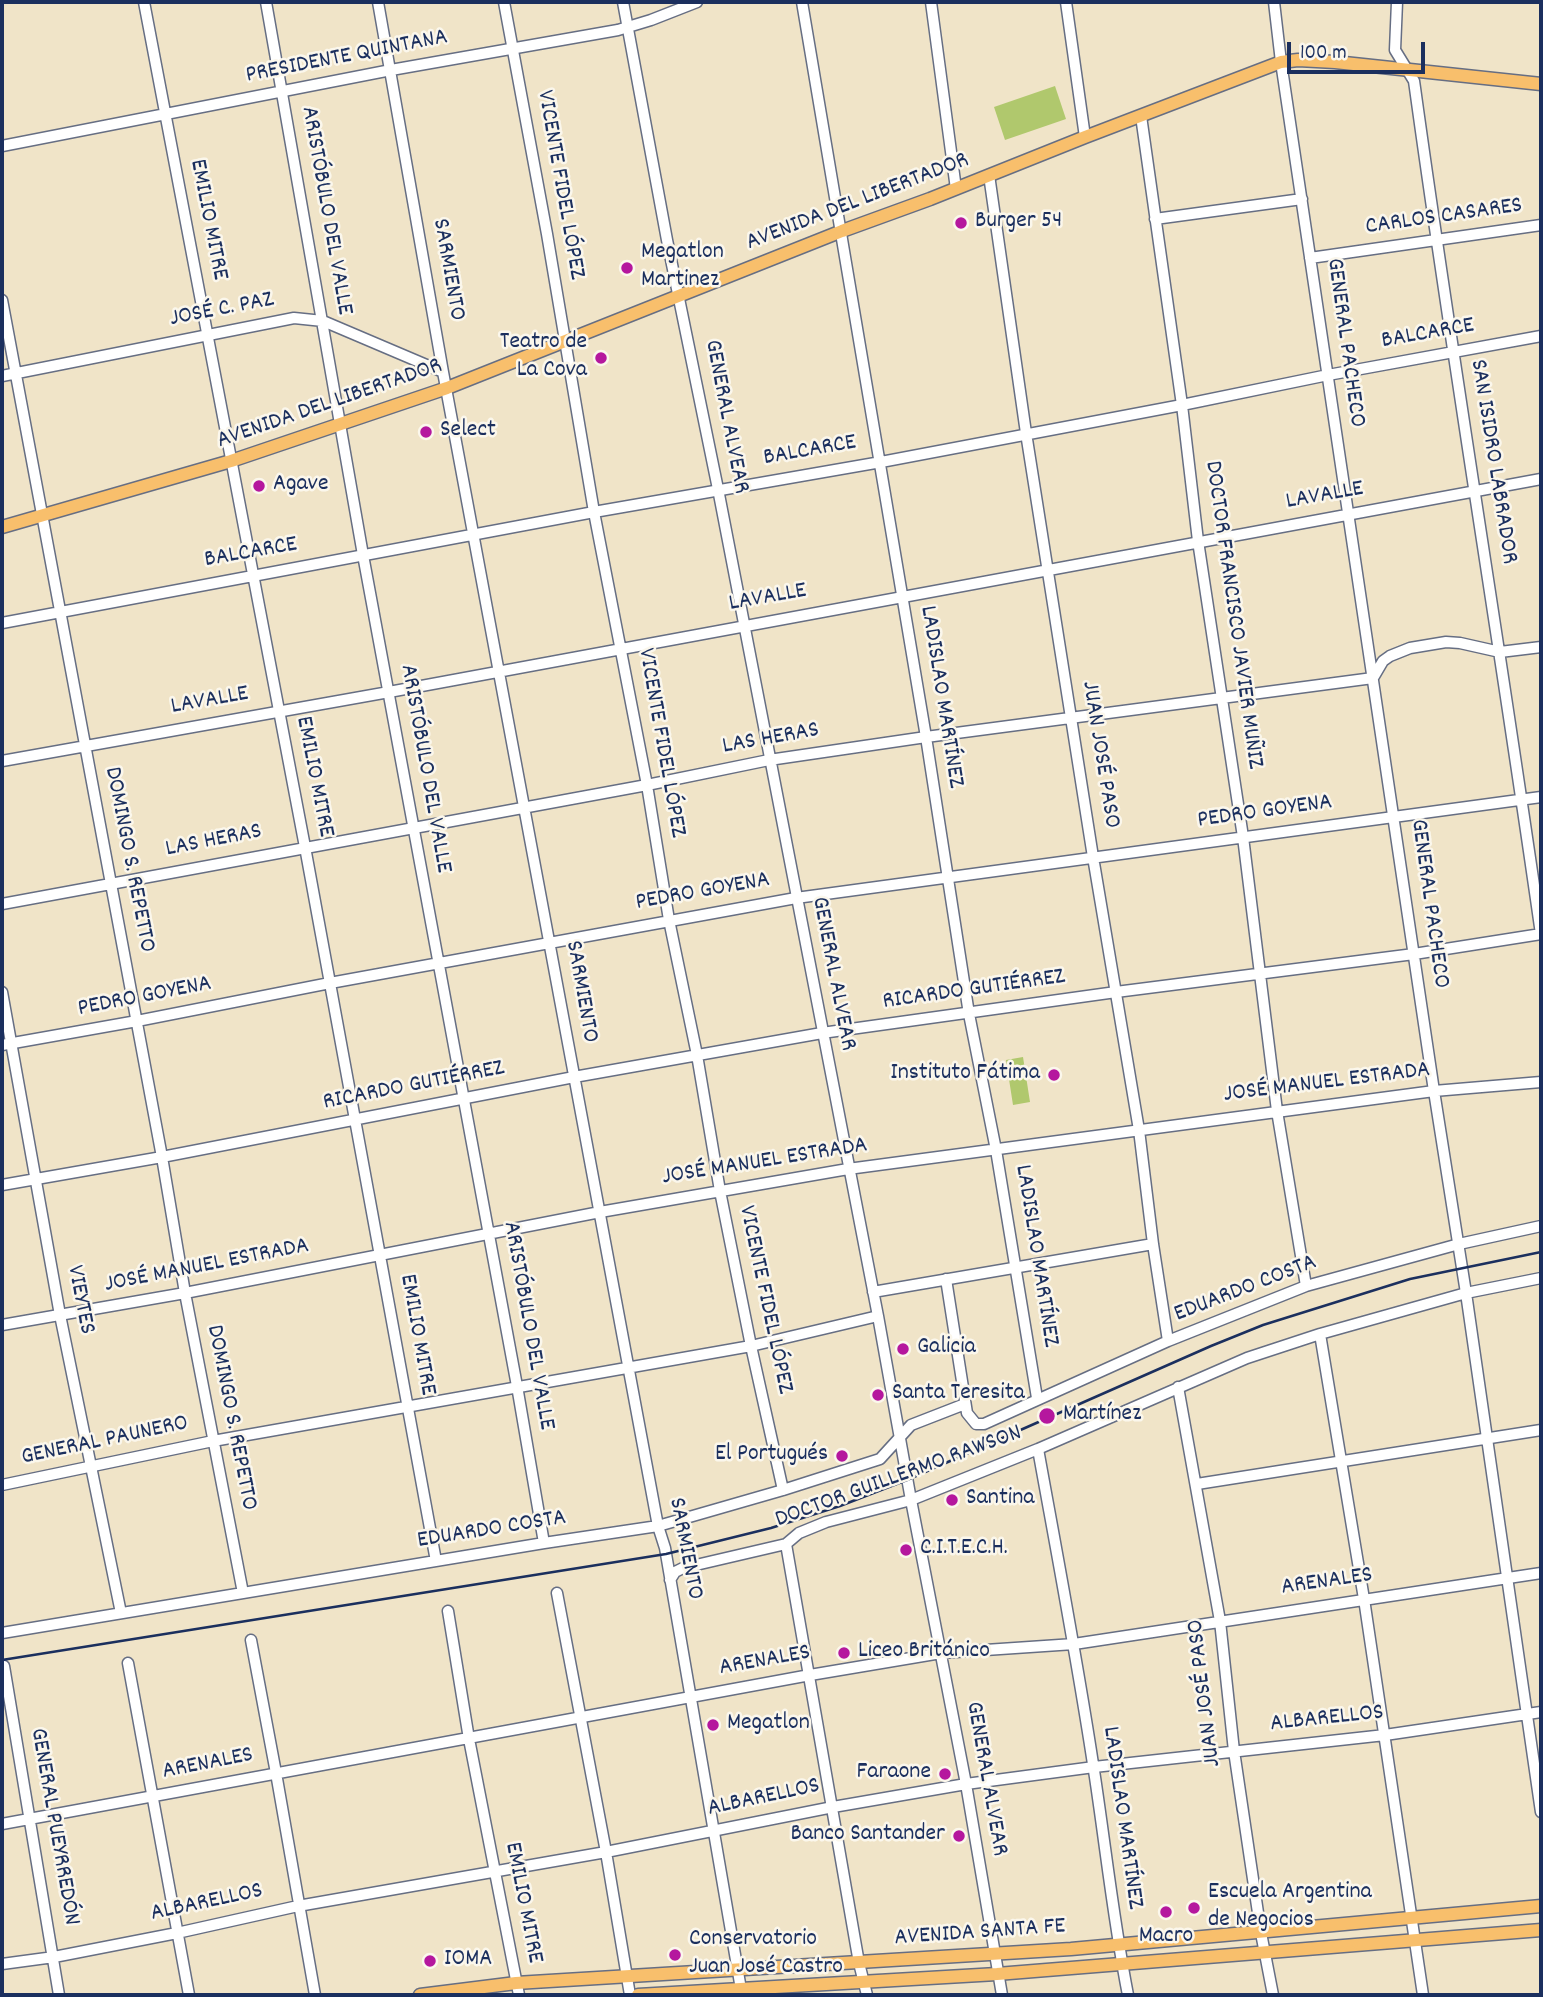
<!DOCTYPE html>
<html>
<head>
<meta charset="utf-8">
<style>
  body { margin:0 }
  #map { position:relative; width:1543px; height:1997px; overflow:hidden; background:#f0e4c8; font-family:Dekko,sans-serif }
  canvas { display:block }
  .frame { position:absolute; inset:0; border:4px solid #1b2f5e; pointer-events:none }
  .scale { position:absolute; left:1287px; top:42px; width:138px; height:32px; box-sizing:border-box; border:4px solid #1b2f5e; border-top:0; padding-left:9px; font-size:21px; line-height:24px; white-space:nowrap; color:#1b2f5e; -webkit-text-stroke:5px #fbf7ec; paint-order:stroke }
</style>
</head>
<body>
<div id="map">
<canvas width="1543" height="1997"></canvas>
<div class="frame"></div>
<div class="scale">100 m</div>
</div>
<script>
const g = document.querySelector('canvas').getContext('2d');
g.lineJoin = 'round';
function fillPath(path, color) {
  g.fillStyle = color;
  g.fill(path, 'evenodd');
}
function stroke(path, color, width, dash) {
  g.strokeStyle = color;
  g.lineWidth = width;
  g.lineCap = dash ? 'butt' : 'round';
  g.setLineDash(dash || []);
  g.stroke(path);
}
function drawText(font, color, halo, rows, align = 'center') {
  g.font = font + ' Dekko,sans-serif';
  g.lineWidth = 5;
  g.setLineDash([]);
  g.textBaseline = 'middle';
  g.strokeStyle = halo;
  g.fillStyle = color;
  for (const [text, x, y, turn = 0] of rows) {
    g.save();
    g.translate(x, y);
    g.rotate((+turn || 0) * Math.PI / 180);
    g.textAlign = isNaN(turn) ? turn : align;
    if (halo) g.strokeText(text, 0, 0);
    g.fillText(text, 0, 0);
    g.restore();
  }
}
fillPath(new Path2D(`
  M1055 86 1066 119 1005 140 994 107Z
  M1023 1057 1030 1102 1013 1105 1006 1060Z`), '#b0c86d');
const minor = new Path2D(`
  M144 2 305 847 436 1561
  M266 2 363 555 517 1386 544 1543
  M378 2 443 372 658 1526 665 1548 742 1995
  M504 2 547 234 594 512 647 785 669 920 697 1055 720 1191 751 1346 783 1490
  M623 2 667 240 718 489 878 1316 911 1500 966 1784 1002 1995
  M802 2 926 737 969 1014 996 1150 1037 1398
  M931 2 956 189
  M1066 2 1085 137
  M1274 2 1281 62 1434 1091 1466 1293 1541 1812
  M1397 2 1395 50 1414 81 1415 88C1454 371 1501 652 1541 934
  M1141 116 1182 405 1198 541 1243 837 1277 1111 1306 1286
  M2 146 391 70 618 30 651 20 697 2
  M989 175 1026 433 1093 857 1139 1130 1153 1244 1168 1341
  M1155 219 1302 199
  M1310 258 1541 225
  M2 300 162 1157 185 1293 243 1593
  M2 376 294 318 323 321 443 372
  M2 623 594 512 881 462 1182 405 1328 375 1541 336
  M2 761 389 692 1541 479
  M2 904 647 785 769 760 926 737 1373 678 1383 661 1390 656 1410 648 1446 642 1460 643 1500 652 1541 647
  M2 992 60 1315 121 1613
  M2 1045 137 1021 330 983 796 898 1541 797
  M2 1185 162 1157 574 1077 822 1033 1116 992 1414 954 1541 934
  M946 1279 967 1413 976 1424H984L1168 1341 1306 1286 1459 1244 1541 1226
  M873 1292 1153 1244
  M2 1325 185 1293 600 1212 848 1169 1434 1091 1541 1082
  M1320 1334 1364 1599 1423 1995
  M1178 1387 1220 1621 1234 1751 1261 1933 1273 1995
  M1038 1449C1057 1554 1077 1659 1093 1764 1105 1841 1113 1919 1128 1995
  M1197 1484 1541 1430
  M2 1485 213 1441 751 1346 878 1316
  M786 1544 859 1963 867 1995
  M670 1580 675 1572 683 1568 786 1544 799 1533 826 1522 911 1500 1038 1449 1247 1358 1320 1334 1466 1293 1541 1278
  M557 1593 606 1852 630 1995
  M448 1611 469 1739 519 1995
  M2 1633 544 1543 658 1526 783 1490 880 1459 911 1425 965 1404
  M251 1640 276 1773 315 1995
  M128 1663 189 1995
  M4 1666 59 1995
  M2 1824 810 1675 941 1653 1074 1644 1541 1573
  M2 1964 54 1957 177 1933 298 1906 606 1852 833 1807 966 1784 1094 1767 1385 1735 1541 1712`);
const major = new Path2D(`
  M2 527 231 461 447 388 842 231 930 199 1085 137 1281 62 1298 60 1335 62 1541 84
  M420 1995 516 1983 1071 1949 1541 1906
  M638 1995 997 1974 1541 1930`);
stroke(minor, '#666e83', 13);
stroke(major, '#666e83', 15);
stroke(minor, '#fff', 10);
stroke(major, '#f8bf6c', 12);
stroke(new Path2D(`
  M2 1660 666 1554 771 1528 840 1506 907 1480 1211 1346 1263 1325 1410 1279 1541 1252`), '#1b2f5e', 2.5);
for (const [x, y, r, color] of [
  [961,223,7,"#b5179e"],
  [627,268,7,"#b5179e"],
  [601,358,7,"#b5179e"],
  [426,432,7,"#b5179e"],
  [259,486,7,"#b5179e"],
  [1054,1075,7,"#b5179e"],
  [903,1349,7,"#b5179e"],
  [878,1395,7,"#b5179e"],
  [1047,1416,9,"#b5179e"],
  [842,1456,7,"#b5179e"],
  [952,1500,7,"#b5179e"],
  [906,1550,7,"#b5179e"],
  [844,1653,7,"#b5179e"],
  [713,1725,7,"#b5179e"],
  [945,1774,7,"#b5179e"],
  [959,1836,7,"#b5179e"],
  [1194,1908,7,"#b5179e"],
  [1166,1912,7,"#b5179e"],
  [675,1955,7,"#b5179e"],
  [430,1961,7,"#b5179e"]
]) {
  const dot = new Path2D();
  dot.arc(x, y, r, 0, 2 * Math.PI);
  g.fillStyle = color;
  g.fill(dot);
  stroke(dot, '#fbf7ec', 2.5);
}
drawText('24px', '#1b2f5e', '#fbf7ec', [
  ["PRESIDENTE QUINTANA",347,58,-11],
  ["VICENTE FIDEL LÓPEZ",559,185,80],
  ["AVENIDA DEL LIBERTADOR",858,203,-21],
  ["ARISTÓBULO DEL VALLE",325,211,80],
  ["CARLOS CASARES",1444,218,-8],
  ["EMILIO MITRE",207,220,79],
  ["SARMIENTO",447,270,80],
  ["JOSÉ C. PAZ",222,311,-11],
  ["BALCARCE",1428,335,-10],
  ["GENERAL PACHECO",1344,343,82],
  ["AVENIDA DEL LIBERTADOR",330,405,-19],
  ["GENERAL ALVEAR",725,417,79],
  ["BALCARCE",810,452,-10],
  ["SAN ISIDRO LABRADOR",1492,462,81],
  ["LAVALLE",1325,497,-10],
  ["BALCARCE",251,554,-10],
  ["LAVALLE",768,599,-10],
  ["DOCTOR FRANCISCO JAVIER MUÑIZ",1232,615,82],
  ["LADISLAO MARTÍNEZ",940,697,81],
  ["LAVALLE",210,702,-10],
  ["LAS HERAS",771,740,-10],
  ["VICENTE FIDEL LÓPEZ",660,743,80],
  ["JUAN JOSÉ PASO",1099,755,81],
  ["ARISTÓBULO DEL VALLE",424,769,80],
  ["EMILIO MITRE",313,777,79],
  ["PEDRO GOYENA",1265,813,-8],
  ["LAS HERAS",214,842,-11],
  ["DOMINGO S. REPETTO",128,860,79],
  ["PEDRO GOYENA",703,893,-10],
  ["GENERAL PACHECO",1428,904,82],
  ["GENERAL ALVEAR",832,974,79],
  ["RICARDO GUTIÉRREZ",974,991,-8],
  ["SARMIENTO",580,992,80],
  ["PEDRO GOYENA",145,998,-11],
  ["JOSÉ MANUEL ESTRADA",1327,1084,-7],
  ["RICARDO GUTIÉRREZ",414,1087,-11],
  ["JOSÉ MANUEL ESTRADA",765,1163,-9],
  ["LADISLAO MARTÍNEZ",1035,1256,81],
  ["JOSÉ MANUEL ESTRADA",207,1267,-11],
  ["EDUARDO COSTA",1246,1290,-21],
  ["VIEYTES",79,1300,79],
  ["VICENTE FIDEL LÓPEZ",764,1300,78],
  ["ARISTÓBULO DEL VALLE",527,1326,80],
  ["EMILIO MITRE",416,1335,80],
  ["DOMINGO S. REPETTO",230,1418,79],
  ["GENERAL PAUNERO",105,1442,-12],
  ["DOCTOR GUILLERMO RAWSON",899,1478,-20],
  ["EDUARDO COSTA",492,1531,-9],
  ["SARMIENTO",684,1549,79],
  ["ARENALES",1327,1583,-8],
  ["ARENALES",765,1662,-10],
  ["JUAN JOSÉ PASO",1206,1693,-97],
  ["ALBARELLOS",1327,1720,-6],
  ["ARENALES",208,1765,-11],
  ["GENERAL ALVEAR",985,1779,80],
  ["ALBARELLOS",764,1799,-12],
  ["LADISLAO MARTÍNEZ",1121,1818,82],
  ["GENERAL PUEYRREDÓN",53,1827,80],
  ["EMILIO MITRE",522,1903,79],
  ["ALBARELLOS",207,1904,-12],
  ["AVENIDA SANTA FE",980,1934,-4]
]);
drawText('24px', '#1b2f5e', '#fbf7ec', [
  ["Burger 54",975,223],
  ["Megatlon",641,254],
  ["Martinez",641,282],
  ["Teatro de",587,344,"right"],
  ["La Cova",587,372,"right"],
  ["Select",440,432],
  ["Agave",273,486],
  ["Instituto Fátima",1040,1075,"right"],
  ["Galicia",917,1349],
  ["Santa Teresita",892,1395],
  ["Martínez",1063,1416],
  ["El Portugués",828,1456,"right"],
  ["Santina",966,1500],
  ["C.I.T.E.C.H.",920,1550],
  ["Liceo Británico",858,1653],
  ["Megatlon",727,1725],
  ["Faraone",931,1774,"right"],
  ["Banco Santander",945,1836,"right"],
  ["Escuela Argentina",1208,1894],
  ["de Negocios",1208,1922],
  ["Macro",1166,1938,"center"],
  ["Conservatorio",689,1941],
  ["Juan José Castro",689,1969],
  ["IOMA",444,1961]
], 'left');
</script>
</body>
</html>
